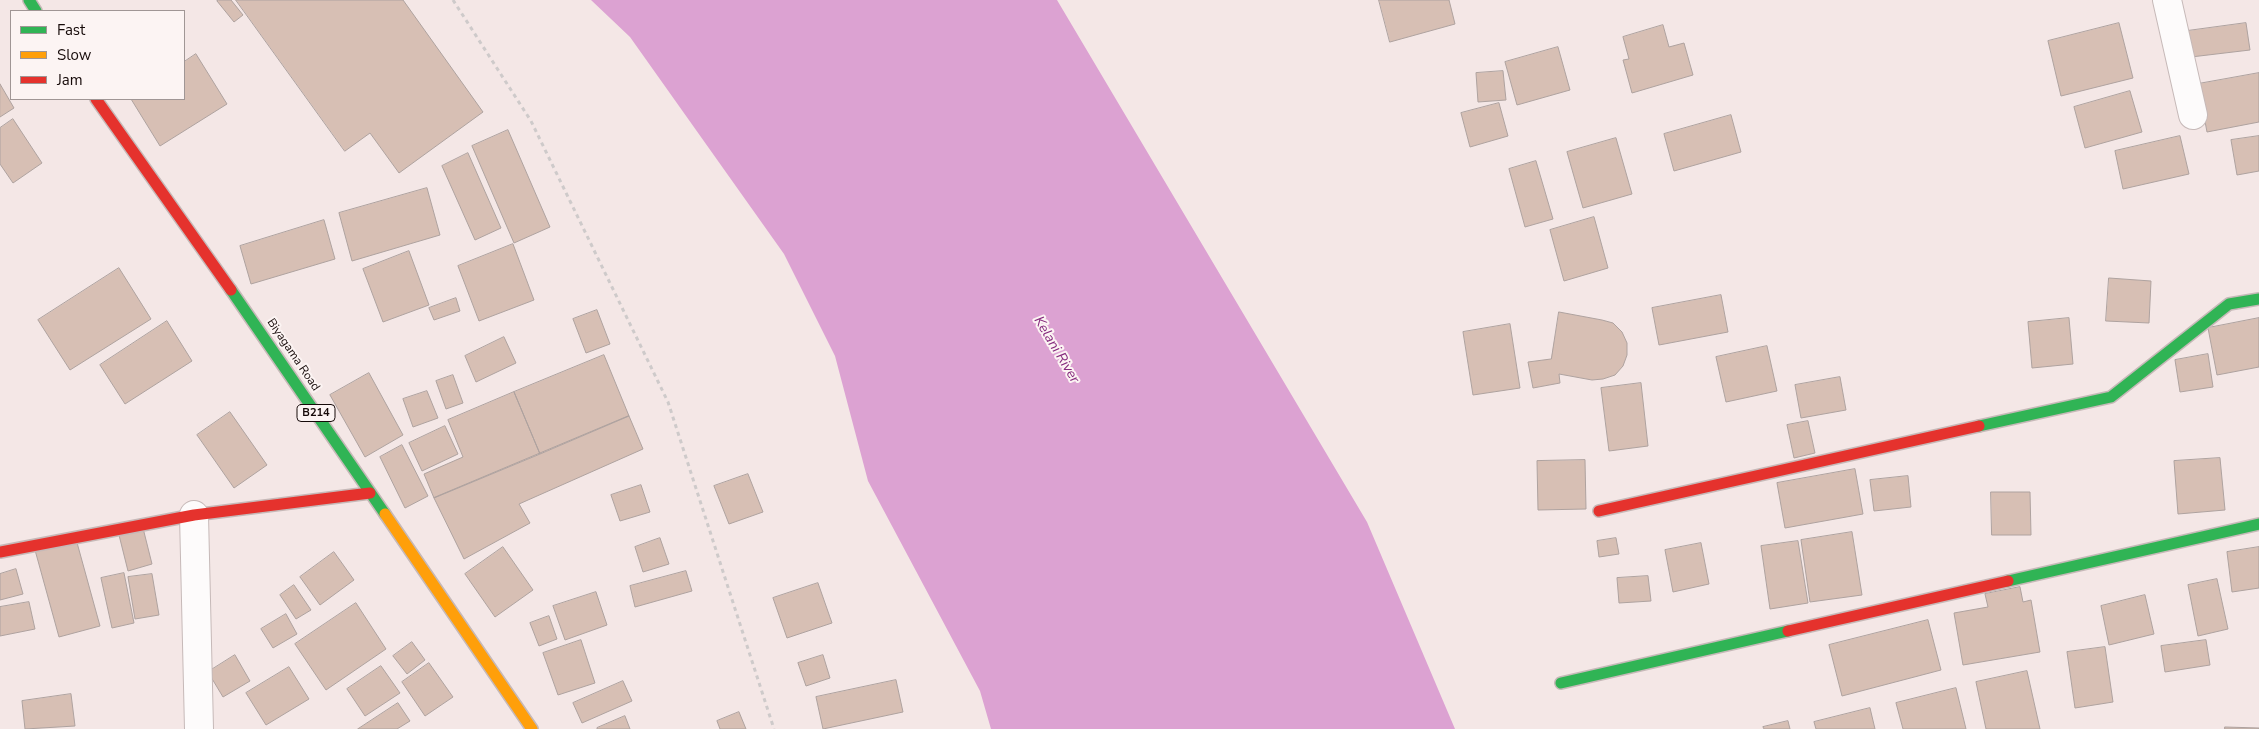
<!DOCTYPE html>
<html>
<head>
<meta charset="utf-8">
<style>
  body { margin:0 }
  #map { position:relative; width:2259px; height:729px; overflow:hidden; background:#f4e7e6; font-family:"Nunito Sans",sans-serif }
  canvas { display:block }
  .legend { position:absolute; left:10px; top:10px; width:175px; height:90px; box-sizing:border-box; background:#fcf4f3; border:1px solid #a09695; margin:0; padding:6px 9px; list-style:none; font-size:15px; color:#160a09 }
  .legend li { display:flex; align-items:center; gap:10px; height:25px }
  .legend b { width:25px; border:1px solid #a09695 }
</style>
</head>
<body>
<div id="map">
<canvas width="2259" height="729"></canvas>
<ul class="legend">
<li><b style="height:6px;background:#30b455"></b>Fast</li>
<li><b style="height:6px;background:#ff9f0a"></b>Slow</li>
<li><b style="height:6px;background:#e5322d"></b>Jam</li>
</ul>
</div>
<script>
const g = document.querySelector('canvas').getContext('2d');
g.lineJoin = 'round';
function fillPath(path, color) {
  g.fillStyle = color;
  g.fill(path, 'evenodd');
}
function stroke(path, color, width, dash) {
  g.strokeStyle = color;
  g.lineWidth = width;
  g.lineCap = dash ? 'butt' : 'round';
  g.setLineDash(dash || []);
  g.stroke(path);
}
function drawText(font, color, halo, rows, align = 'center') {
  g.font = font + ' "Nunito Sans",sans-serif';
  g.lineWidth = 4;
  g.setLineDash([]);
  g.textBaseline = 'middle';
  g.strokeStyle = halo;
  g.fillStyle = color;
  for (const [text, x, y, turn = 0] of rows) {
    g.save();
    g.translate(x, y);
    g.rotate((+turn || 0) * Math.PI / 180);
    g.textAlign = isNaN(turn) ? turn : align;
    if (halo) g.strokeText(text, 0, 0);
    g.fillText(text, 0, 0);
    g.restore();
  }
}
fillPath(new Path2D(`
  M591 0H1057L1367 522 1455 729H991L980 691 868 481 835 356 784 254 630 37Z`), '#dca2d2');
const building = new Path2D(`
  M219 0H231L243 15 234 22 217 1Z
  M236 0H403L483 112 399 173 370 133 345 151Z
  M1379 0H1449L1455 24 1390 42Z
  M2119 23 2133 78 2061 96 2048 41Z
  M2246 23 2250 50 2191 57 2187 31Z
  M1663 25 1669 47 1684 43 1693 75 1632 93 1623 60 1629 59 1623 37Z
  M1558 47 1570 90 1517 105 1505 62Z
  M196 54 227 104 160 146 131 99H184V62Z
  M1503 71 1506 100 1478 102 1476 73Z
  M2259 73V122L2207 132 2198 84Z
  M0 84 14 108 0 117Z
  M2130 91 2142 132 2085 148 2074 107Z
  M1499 103 1508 136 1470 147 1461 113Z
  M1731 115 1741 152 1674 171 1664 134Z
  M13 119 42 163 13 183 0 164V128Z
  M508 130 550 227 514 243 472 146Z
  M2180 136 2189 174 2123 189 2115 151Z
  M2259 136V171L2237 175 2231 140Z
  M1616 138 1632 194 1583 208 1567 152Z
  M468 153 501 228 475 240 442 166Z
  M1536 161 1553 219 1525 227 1509 169Z
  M427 188 440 235 352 261 339 213Z
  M1594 217 1608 268 1564 281 1550 230Z
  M324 220 335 259 251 284 240 246Z
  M513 244 534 300 479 321 458 266Z
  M409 251 429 305 383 322 363 269Z
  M119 268 151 319 70 370 38 320Z
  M2109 278 2151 281 2149 323 2106 321Z
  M1721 295 1728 332 1659 345 1652 308Z
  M456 298 460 311 434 320 429 308Z
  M597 310 610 344 586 353 573 319Z
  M1559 312 1602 320 1613 323 1622 332 1627 343V355L1623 366 1615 375 1603 379 1592 380 1559 374 1560 383 1533 388 1528 362 1551 359Z
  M2069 318 2073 364 2032 368 2028 322Z
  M2259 318V367L2217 375 2208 328Z
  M167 321 192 361 125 404 100 365Z
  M1510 324 1520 388 1473 395 1463 332Z
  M504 337 516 363 476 382 465 356Z
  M1767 346 1777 391 1726 402 1716 357Z
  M2208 354 2213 387 2180 392 2175 360Z
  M604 355 629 416 540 454 514 392Z
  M369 373 403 435 365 457 330 395Z
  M453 375 463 403 446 409 436 381Z
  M1840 377 1846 410 1801 418 1795 385Z
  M1641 383 1648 446 1609 451 1601 388Z
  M427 391 438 418 413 427 403 399Z
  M514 392 540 454 434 498 424 474 463 457 448 420Z
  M230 412 267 465 234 488 197 435Z
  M629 416 643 449 519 504 530 523 464 559 434 498Z
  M1808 421 1815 453 1794 458 1787 425Z
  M445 426 458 454 422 471 409 443Z
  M402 445 428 496 405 508 380 457Z
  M2220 458 2225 510 2178 514 2174 461Z
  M1585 460 1586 509 1538 510 1537 461Z
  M1855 469 1863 514 1785 528 1777 483Z
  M748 474 763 512 729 524 714 486Z
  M1908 476 1911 507 1874 511 1870 480Z
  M641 485 650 512 620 521 611 495Z
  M1991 492H2030L2031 535H1992Z
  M143 528 152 564 128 571 119 535Z
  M1852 532 1862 595 1810 602 1801 540Z
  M660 538 669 564 643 572 635 547Z
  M1616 538 1619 554 1599 557 1597 541Z
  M76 539 100 626 59 637 35 550Z
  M1798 541 1808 603 1770 609 1761 546Z
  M1701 543 1709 584 1673 592 1665 550Z
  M503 547 533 590 495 617 465 574Z
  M2259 547V588L2232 592 2227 552Z
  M334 552 354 580 320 605 300 577Z
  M16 569 23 594 0 600V574Z
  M686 571 692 591 635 607 630 586Z
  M124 573 134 623 112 628 101 578Z
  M152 574 159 615 135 619 128 577Z
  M1648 576 1651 601 1619 603 1617 578Z
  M2217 579 2228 629 2198 636 2188 585Z
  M818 583 832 623 787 638 773 598Z
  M294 585 311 610 296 619 280 595Z
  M2020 587 2023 602 2031 600 2040 652 1963 665 1954 613 1988 607 1985 594Z
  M596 592 607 625 565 640 553 606Z
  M2145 595 2154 634 2109 645 2101 606Z
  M29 602 35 629 0 636V607Z
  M356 603 386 649 326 690 295 644Z
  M286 614 297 634 273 648 261 629Z
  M549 616 557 639 539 646 530 623Z
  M1928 620 1941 670 1842 696 1829 645Z
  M581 640 595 683 558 695 543 653Z
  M2206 640 2210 665 2165 672 2161 646Z
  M412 642 425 660 407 674 393 656Z
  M2105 647 2113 702 2075 708 2067 652Z
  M235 655 250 681 223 697 208 672Z
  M823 655 830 678 806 686 798 663Z
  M429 663 453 697 425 716 402 682Z
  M381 666 400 693 365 716 347 689Z
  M289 667 309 699 266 725 246 693Z
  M2027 671 2040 729H1986L1976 682Z
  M896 680 903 712 823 729 816 697Z
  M623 681 632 701 582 723 573 703Z
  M1956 688 1966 729H1903L1896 703Z
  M71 694 75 726 25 729 22 701Z
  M398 703 410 721 397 729H358Z
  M1870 708 1875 729H1816L1814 722Z
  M739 712 746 729H720L717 721Z
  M625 716 630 729H597V728Z
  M1788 721 1790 729H1764L1763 727Z
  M2225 727 2259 728V729H2225Z`);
fillPath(building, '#d7bfb4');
stroke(building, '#aea29f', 1);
const street = new Path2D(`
  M2167 0 2193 115
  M194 515 199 729`);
const fast = new Path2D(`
  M29 0 36 11
  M231 290 385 514
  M1979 426 2111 397 2229 304 2259 299
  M2008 581 2259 524
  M1561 683 1788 631`);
const slow = new Path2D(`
  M385 514 532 729`);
const jam = new Path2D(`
  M96 99 231 290
  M1599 511 1979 426
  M0 552 194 515 370 493
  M1788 631 2008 581`);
stroke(street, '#c6b9b8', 30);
stroke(fast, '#c6b9b8', 14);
stroke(slow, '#c6b9b8', 14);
stroke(jam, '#c6b9b8', 14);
stroke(new Path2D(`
  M453 0 531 121 668 402 774 729`), '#cecaca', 3, [4, 4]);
stroke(street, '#fdfbfb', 28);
stroke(fast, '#30b455', 11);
stroke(slow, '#ff9f0a', 11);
stroke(jam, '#e5322d', 11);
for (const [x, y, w] of [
  [316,413,38]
]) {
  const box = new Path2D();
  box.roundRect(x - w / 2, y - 8.5, w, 17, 4);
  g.fillStyle = '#fcf4f3';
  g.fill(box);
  stroke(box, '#160a09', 1);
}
drawText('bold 11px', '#160a09', null, [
  ["B214",316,413]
]);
drawText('12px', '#160a09', '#fcf4f3', [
  ["Biyagama Road",293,355,56]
]);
drawText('italic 14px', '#85297d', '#fcf4f3', [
  ["Kelani River",1056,350,59]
]);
</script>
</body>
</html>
